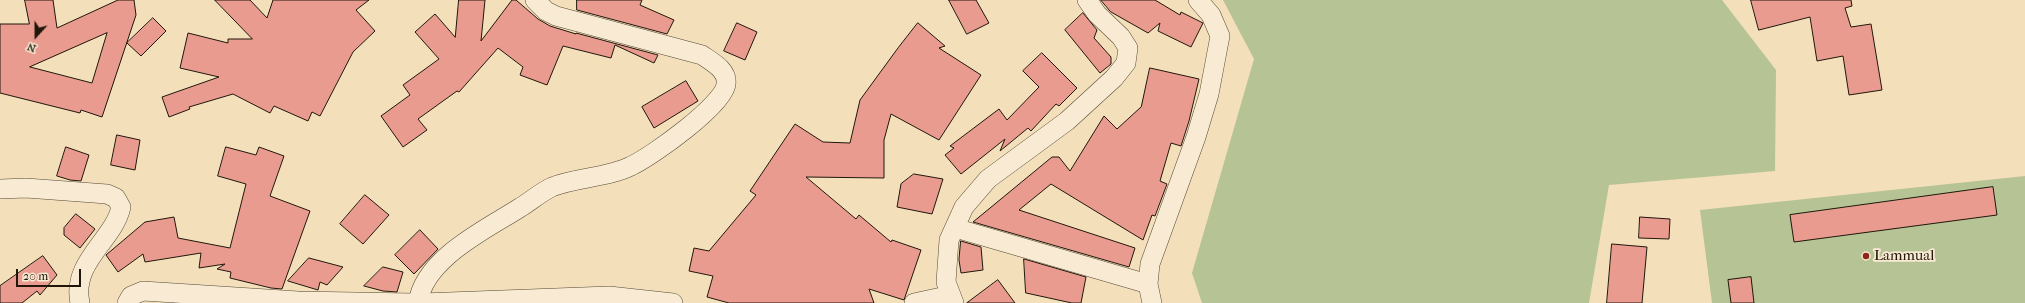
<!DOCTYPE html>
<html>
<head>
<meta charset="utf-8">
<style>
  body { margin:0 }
  #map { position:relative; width:2025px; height:303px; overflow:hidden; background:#f4dfbb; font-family:"IM FELL French Canon",serif }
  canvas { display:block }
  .north { position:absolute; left:16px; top:16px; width:40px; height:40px; -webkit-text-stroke:3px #f8ead3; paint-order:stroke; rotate:201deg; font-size:11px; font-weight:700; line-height:16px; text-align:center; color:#20170a }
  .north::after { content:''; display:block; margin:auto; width:14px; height:18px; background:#20170a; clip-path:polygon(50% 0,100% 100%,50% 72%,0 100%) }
  .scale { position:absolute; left:16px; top:269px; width:65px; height:18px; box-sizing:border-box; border:2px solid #20170a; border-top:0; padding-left:5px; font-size:12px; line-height:14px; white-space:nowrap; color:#20170a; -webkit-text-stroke:3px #f8ead3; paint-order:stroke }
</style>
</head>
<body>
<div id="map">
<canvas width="2025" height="303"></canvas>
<div class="north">N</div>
<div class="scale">20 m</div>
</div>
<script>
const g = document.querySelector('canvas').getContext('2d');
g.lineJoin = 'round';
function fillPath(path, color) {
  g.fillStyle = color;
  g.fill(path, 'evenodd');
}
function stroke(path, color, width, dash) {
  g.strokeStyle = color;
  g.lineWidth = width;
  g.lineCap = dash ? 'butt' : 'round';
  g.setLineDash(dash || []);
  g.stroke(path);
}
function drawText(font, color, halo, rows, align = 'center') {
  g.font = font + ' "IM FELL French Canon",serif';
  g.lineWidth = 3.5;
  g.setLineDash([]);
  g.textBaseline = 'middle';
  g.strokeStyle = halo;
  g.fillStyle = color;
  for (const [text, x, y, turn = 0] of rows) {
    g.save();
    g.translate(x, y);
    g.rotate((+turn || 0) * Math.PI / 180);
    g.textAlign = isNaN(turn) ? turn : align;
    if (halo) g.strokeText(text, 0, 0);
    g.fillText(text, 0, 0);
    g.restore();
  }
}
fillPath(new Path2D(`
  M1223 0H1722L1776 70 1775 171 1609 185 1589 303H1202L1192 273 1254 59Z
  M2025 176V303H1712L1700 210Z`), '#b6c394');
const building = new Path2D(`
  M25 0H53L57 28 118 0H134L136 15 102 117 81 110 80 113 0 93V24H29ZM107 33 92 83 30 67Z
  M215 0H250L267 18 273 0H369L356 10 375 31 353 52 320 116 312 112 308 121 274 106 270 113 233 94 189 107 190 109 169 117 162 97 219 77 180 68 188 33 228 43V39H252Z
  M459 0H485L481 41 512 0H516L538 19 550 26 576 34V33L658 55 654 63 615 45 611 58 563 46 547 85 520 75 523 67 498 48 459 92 457 91 418 119 427 130 403 147 381 116 410 95 403 85 439 59 415 32 435 14 455 37Z
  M577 0H642L640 5 674 20 667 34 577 10Z
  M949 0H976L989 23 967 34Z
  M1101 0H1155L1180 15 1181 12 1203 23 1191 47 1158 31 1160 23 1148 33 1111 12Z
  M1751 0H1851L1852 6 1845 8 1851 27 1871 24 1882 90 1849 95 1843 56 1817 61 1810 17 1759 30Z
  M1083 13 1097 30 1094 38 1111 57V64L1100 73 1065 30Z
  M153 18 166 31 141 56 127 43Z
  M737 23 757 32 745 60 724 51Z
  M918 23 945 46 939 48 981 75 939 140 891 114 884 140V178L806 177 856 219 859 215 891 242 892 240 921 250 904 300 869 289 874 303H729L707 297 713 276 689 271 694 248 709 251 756 195 750 191 795 124 823 142 850 143 860 100 898 48Z
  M1042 53 1077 88 1059 106 1056 104 1031 131 1028 128 1000 151 1005 139 961 174 945 155 954 148 950 146 999 109 1007 120 1039 87 1023 71Z
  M1150 68 1199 79 1189 121 1181 146 1171 143 1160 181 1167 184 1155 216 1152 215 1143 240 1051 184 1019 210 1135 248 1129 267 973 222 1052 157H1059L1070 171 1104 116 1117 129 1141 107Z
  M686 81 698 101 654 128 642 107Z
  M117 135 140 140 135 170 111 165Z
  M66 147 89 155 81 181 70 180 57 176Z
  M226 147 256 155 259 147 284 156 270 196 310 211 282 289 271 288 230 278 231 272 217 269 225 264 199 268 201 253 145 262 143 254 118 272 106 255 145 222 174 217 178 238 230 248 246 184 218 176Z
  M914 174 943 179 932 214 897 207 901 184Z
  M1993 187 1997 215 1794 242 1790 215Z
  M365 195 389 215 363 244 340 224Z
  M76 214 95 229 80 248 64 235V228Z
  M1640 217 1670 219 1669 239 1639 238Z
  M420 230 438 249 414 274 395 255Z
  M961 241 981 247 983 270 961 273 959 260Z
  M1612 244 1647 247 1642 303H1607Z
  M43 256 57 275 40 295 37 291 22 303H0V286Z
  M309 258 343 267 327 285 320 282 318 290 288 281Z
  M1024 259 1086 277 1081 303H1072L1026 293Z
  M383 267 403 272 397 292 383 291 364 286Z
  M1751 277 1754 303H1731L1728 280Z
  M998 280 1015 303H967Z`);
fillPath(building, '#e99b90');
stroke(building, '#20170a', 1);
const street = new Path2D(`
  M0 189 26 188 107 194 116 198 121 207C114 240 71 262 80 303
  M955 228 1148 284
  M127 303 131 296 143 291 298 301 413 303
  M418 303C424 258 487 229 521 207 531 201 541 192 552 187 577 177 607 178 631 166 651 157 725 104 726 84 728 70 712 62 702 55L556 16 546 11 535 0
  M422 303 609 296 673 303
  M914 303 951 295
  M954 303 946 282 949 240 964 207 988 179 1067 121 1114 78 1126 63 1128 48 1121 37 1097 14 1087 0
  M1152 303 1148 284 1150 264 1196 137 1209 94 1220 36 1211 15 1198 0`);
stroke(street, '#554936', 20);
stroke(street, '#f8ead3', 19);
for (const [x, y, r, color] of [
  [1866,256,4,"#8f2418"]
]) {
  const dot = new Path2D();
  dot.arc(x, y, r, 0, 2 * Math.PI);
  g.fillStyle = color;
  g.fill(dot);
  stroke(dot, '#f8ead3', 1.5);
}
drawText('15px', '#20170a', '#f8ead3', [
  ["Lammual",1874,256]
], 'left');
</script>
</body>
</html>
